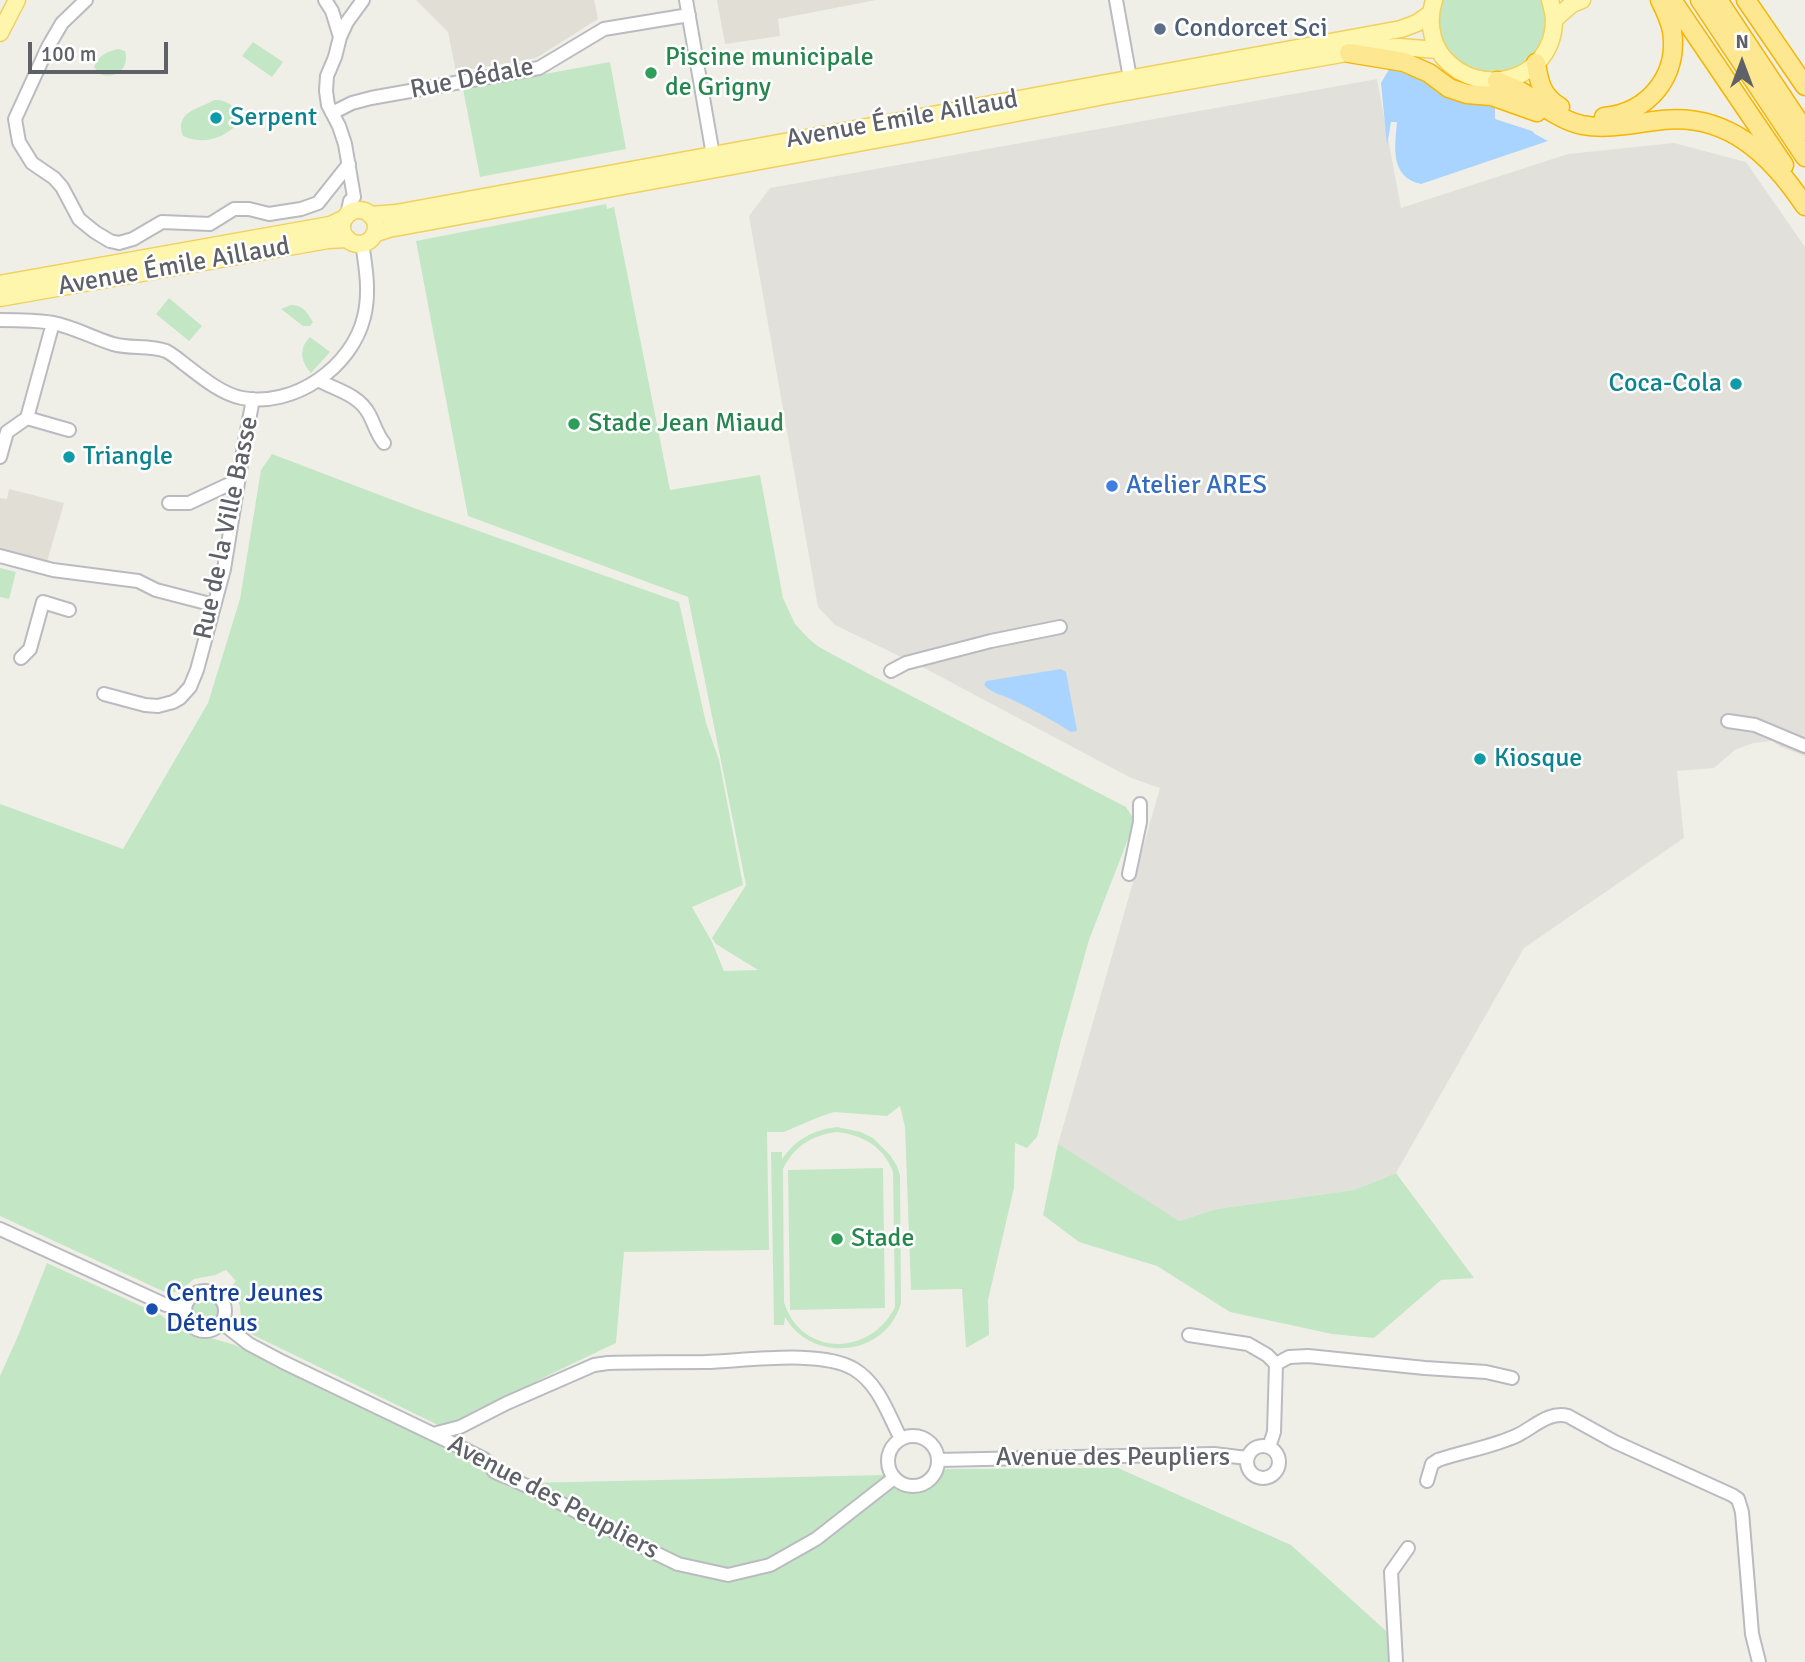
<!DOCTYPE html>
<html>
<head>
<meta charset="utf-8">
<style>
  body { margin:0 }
  #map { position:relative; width:1805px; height:1662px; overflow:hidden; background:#f0efe7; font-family:Signika,sans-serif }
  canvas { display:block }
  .north { position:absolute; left:1707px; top:28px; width:70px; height:70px; -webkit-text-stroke:5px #fff; paint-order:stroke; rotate:0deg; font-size:19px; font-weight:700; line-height:28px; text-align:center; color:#5e6167 }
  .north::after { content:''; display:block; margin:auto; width:24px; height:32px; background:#5e6167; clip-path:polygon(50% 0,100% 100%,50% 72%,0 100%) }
  .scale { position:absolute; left:28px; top:42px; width:140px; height:32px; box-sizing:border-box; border:4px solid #5e6167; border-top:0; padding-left:9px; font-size:21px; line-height:24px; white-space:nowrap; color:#5e6167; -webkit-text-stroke:5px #fff; paint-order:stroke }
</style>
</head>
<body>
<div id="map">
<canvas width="1805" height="1662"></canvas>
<div class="north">N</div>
<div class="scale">100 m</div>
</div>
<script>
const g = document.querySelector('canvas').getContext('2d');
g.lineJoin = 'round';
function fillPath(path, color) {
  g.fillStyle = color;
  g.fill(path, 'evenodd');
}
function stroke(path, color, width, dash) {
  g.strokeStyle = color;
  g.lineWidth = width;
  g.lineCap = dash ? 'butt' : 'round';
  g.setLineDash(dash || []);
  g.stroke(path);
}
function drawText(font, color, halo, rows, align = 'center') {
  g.font = font + ' Signika,sans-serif';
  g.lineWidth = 5;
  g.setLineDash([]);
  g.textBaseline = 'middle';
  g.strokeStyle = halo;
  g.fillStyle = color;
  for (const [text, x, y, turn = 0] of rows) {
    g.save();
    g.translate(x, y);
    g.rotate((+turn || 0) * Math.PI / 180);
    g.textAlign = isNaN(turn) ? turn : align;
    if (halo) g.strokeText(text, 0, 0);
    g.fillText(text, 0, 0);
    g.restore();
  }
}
fillPath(new Path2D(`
  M1377 79 1401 208 1568 154 1674 143 1746 162 1805 247V756L1781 747 1772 741 1753 743 1735 750 1714 768 1677 771 1684 838 1524 948 1396 1173 1354 1190 1216 1209 1179 1221 1063 1154 1058 1144 1160 788 1131 778 926 669 835 625 818 607 749 216 770 188Z`), '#e2e0db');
fillPath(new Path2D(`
  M416 0H594L598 19 536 58 456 72 448 32Z
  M717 0H876L778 19 780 36 725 44Z
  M9 489 64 503 46 565 0 553V498L7 499Z`), '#e0ded5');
fillPath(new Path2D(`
  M1442 0H1545L1549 27 1532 61 1497 76 1463 67 1450 55 1441 40 1438 23 1440 5Z
  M253 42 283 62 272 77 242 56Z
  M118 49 125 51C130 68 116 80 100 74L94 67C99 55 106 52 118 49Z
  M610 62 626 149 480 177 463 89Z
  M214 100C225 99 233 105 239 113L238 124C222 139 204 145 183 136 174 112 197 110 214 100Z
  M606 204 607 209 614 207 670 490 760 475 783 598 795 624 809 639 819 647 869 674 1126 807 1135 821 1089 940 1061 1040 1037 1137 1027 1148 1015 1143 1014 1188 988 1300 989 1335 966 1348 962 1289 911 1290 905 1127 900 1106 887 1116 834 1112 819 1117 784 1132H767L769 1250 624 1252 616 1343 555 1372 465 1418 451 1424 440 1426 249 1333 242 1327 240 1306 232 1286 236 1281 226 1270 215 1275 194 1279 181 1290 169 1294 0 1216V804L123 849 208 703 240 599 261 470 272 454 414 508 679 602 706 723 719 760 743 885 692 907 712 942 724 971 758 970 716 944 712 938 746 885 688 597 468 516 416 241Z
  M169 298 202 326 189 341 156 314Z
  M291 305C303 305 307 312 313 322L310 326H303L281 309Z
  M310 337 330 352 311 373C300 361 299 348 310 337Z
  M0 568 16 572 9 599 0 597Z
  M837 1127 861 1132 873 1138 890 1155 897 1166 900 1175 901 1303C886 1357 812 1364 785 1317L784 1325H774L771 1152H782V1159C796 1139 813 1130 837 1127ZM837 1132C863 1135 884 1147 893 1172L895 1307C870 1357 801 1357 784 1302L783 1169C794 1147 811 1135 837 1132Z
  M1058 1144 1179 1221 1216 1209 1354 1190 1396 1173 1474 1278 1441 1280 1374 1338 1332 1334 1230 1312 1157 1266 1079 1242 1043 1215Z
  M883 1168 885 1308 790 1310 788 1170Z
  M47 1263 161 1315 177 1328 235 1345 426 1435 510 1488 524 1483 885 1475 902 1489H926L946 1469 1118 1468 1291 1545 1395 1639 1392 1662H0V1376L18 1336Z
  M191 1310a15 15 0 1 1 30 0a15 15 0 1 1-30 0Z`), '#c3e7c5');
fillPath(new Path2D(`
  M1391 66 1414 71 1454 98 1466 103 1495 105V119L1532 131 1535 134 1548 141 1421 184C1389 177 1395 145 1397 122H1391L1387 145 1381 83Z
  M1061 669 1066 672 1077 731 1071 732C1052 720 1034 710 1015 701 1005 696 991 693 984 685L986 681Z`), '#a8d4ff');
const minor = new Path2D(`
  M86 0 62 23 48 47 15 119 19 142 32 163 54 178 62 187 79 219 95 232 110 241 119 243 133 239 162 222 210 224 234 209H249L269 214 301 209 318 203 349 164
  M325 0 332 11 340 37
  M686 0 713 155
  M1116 0 1130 78
  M332 113 352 103 371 98 539 68 604 29 689 15
  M347 215 350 201 354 197 345 144 339 126 328 105 326 91 327 76 335 57 340 37 347 22 363 0
  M0 320C18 320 36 320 53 323 74 327 93 338 113 344 130 349 149 345 166 351 172 354 178 359 183 363 200 376 221 394 242 398 294 408 352 367 364 317 370 293 366 268 362 243
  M318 380C336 390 358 394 369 414 375 425 376 433 384 443
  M27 418 53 323
  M0 457 7 432 27 418 69 430
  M169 503H189L238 480
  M0 556 53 570 138 581 156 590 214 605
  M21 658 30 649 43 602 69 610
  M891 671 906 663 991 641 1060 627
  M104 694 145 705 158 706 173 702 180 698 190 687 197 670 224 569 243 452 253 399
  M1728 721 1755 725 1805 746
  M1129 874 1140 822V804
  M0 1229 166 1305 185 1309
  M185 1311a20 20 0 1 1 40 0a20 20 0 1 1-40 0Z
  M222 1323 249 1344 283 1362 454 1444 484 1459 495 1472 536 1490 641 1546 678 1564 728 1575 770 1565 816 1539 894 1478
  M1189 1335 1248 1344 1267 1355 1276 1364
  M1276 1364 1289 1357 1308 1356 1425 1368 1486 1372 1512 1378
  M433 1434 460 1427 507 1403 594 1365 608 1363C640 1362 673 1362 705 1362 744 1361 821 1349 854 1369 879 1384 888 1414 901 1439
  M888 1461a25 25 0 1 1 50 0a25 25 0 1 1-50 0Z
  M1247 1462a16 16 0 1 1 32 0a16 16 0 1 1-32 0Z
  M1269 1447 1274 1432 1276 1364
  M938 1460 1214 1454 1247 1458
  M1427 1481 1432 1464 1438 1460C1464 1451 1493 1447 1518 1435 1534 1427 1549 1411 1568 1416L1615 1442 1732 1495 1738 1499 1742 1512 1752 1634 1759 1662
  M1396 1662 1391 1572 1408 1548`);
const major = new Path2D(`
  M1434 0C1428 19 1430 41 1443 57 1480 101 1553 80 1554 21 1554 14 1552 7 1550 0
  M1555 19 1572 4 1582 0
  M0 33 17 0
  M342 227a17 17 0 1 1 34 0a17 17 0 1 1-34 0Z
  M370 215 396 213 1401 29 1417 23 1431 13
  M374 234 389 229 924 131 1109 95 1375 48 1399 47 1438 50
  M0 284 330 225 345 218
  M0 298 328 240 348 239`);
const highway = new Path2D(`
  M1672 0 1784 165
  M1700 0 1805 157
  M1718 0 1805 131
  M1746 0 1805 86
  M1349 53 1404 62 1429 73 1449 88 1467 94 1492 96 1537 112
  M1536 63C1539 83 1542 96 1560 107
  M1497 81C1506 85 1514 88 1522 92 1541 104 1559 120 1582 125 1609 130 1636 123 1662 120 1728 113 1771 155 1805 206
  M1604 117C1648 113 1679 76 1672 31 1670 20 1665 10 1660 0`);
stroke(minor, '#b9bbc0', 16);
stroke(major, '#f2d05e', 19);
stroke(highway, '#f6b600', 21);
stroke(minor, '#fff', 12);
stroke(major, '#fff6ad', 16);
stroke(highway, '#fde791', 18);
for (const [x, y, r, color] of [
  [1160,29,7,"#5c6f8a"],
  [651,73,7,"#2e9e5b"],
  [216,118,7,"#0f9aa8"],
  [1736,384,7,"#0f9aa8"],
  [574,424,7,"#2e9e5b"],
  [69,457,7,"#0f9aa8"],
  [1112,486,7,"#3f7fe0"],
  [1480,759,7,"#0f9aa8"],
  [837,1239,7,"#2e9e5b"],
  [152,1309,7,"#1a4fb4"]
]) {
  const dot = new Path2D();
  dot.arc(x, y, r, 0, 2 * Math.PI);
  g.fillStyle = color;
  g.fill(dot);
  stroke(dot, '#fff', 2.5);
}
drawText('26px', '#4e5e75', '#fff', [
  ["Condorcet Sci",1174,29]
], 'left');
drawText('26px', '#27864d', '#fff', [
  ["Piscine municipale",665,58],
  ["de Grigny",665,88],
  ["Stade Jean Miaud",588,424],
  ["Stade",851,1239]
], 'left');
drawText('26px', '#5e6167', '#fff', [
  ["Rue Dédale",472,79,-11],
  ["Avenue Émile Aillaud",902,120,-10],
  ["Avenue Émile Aillaud",174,267,-10],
  ["Rue de la Ville Basse",227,528,-78],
  ["Avenue des Peupliers",1113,1458],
  ["Avenue des Peupliers",553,1498,28]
]);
drawText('26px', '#0d838f', '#fff', [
  ["Serpent",230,118],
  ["Coca-Cola",1722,384,"right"],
  ["Triangle",83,457],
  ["Kiosque",1494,759]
], 'left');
drawText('26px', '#366cbe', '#fff', [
  ["Atelier ARES",1126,486]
], 'left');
drawText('26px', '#164399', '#fff', [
  ["Centre Jeunes",166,1294],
  ["Détenus",166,1324]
], 'left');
</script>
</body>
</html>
